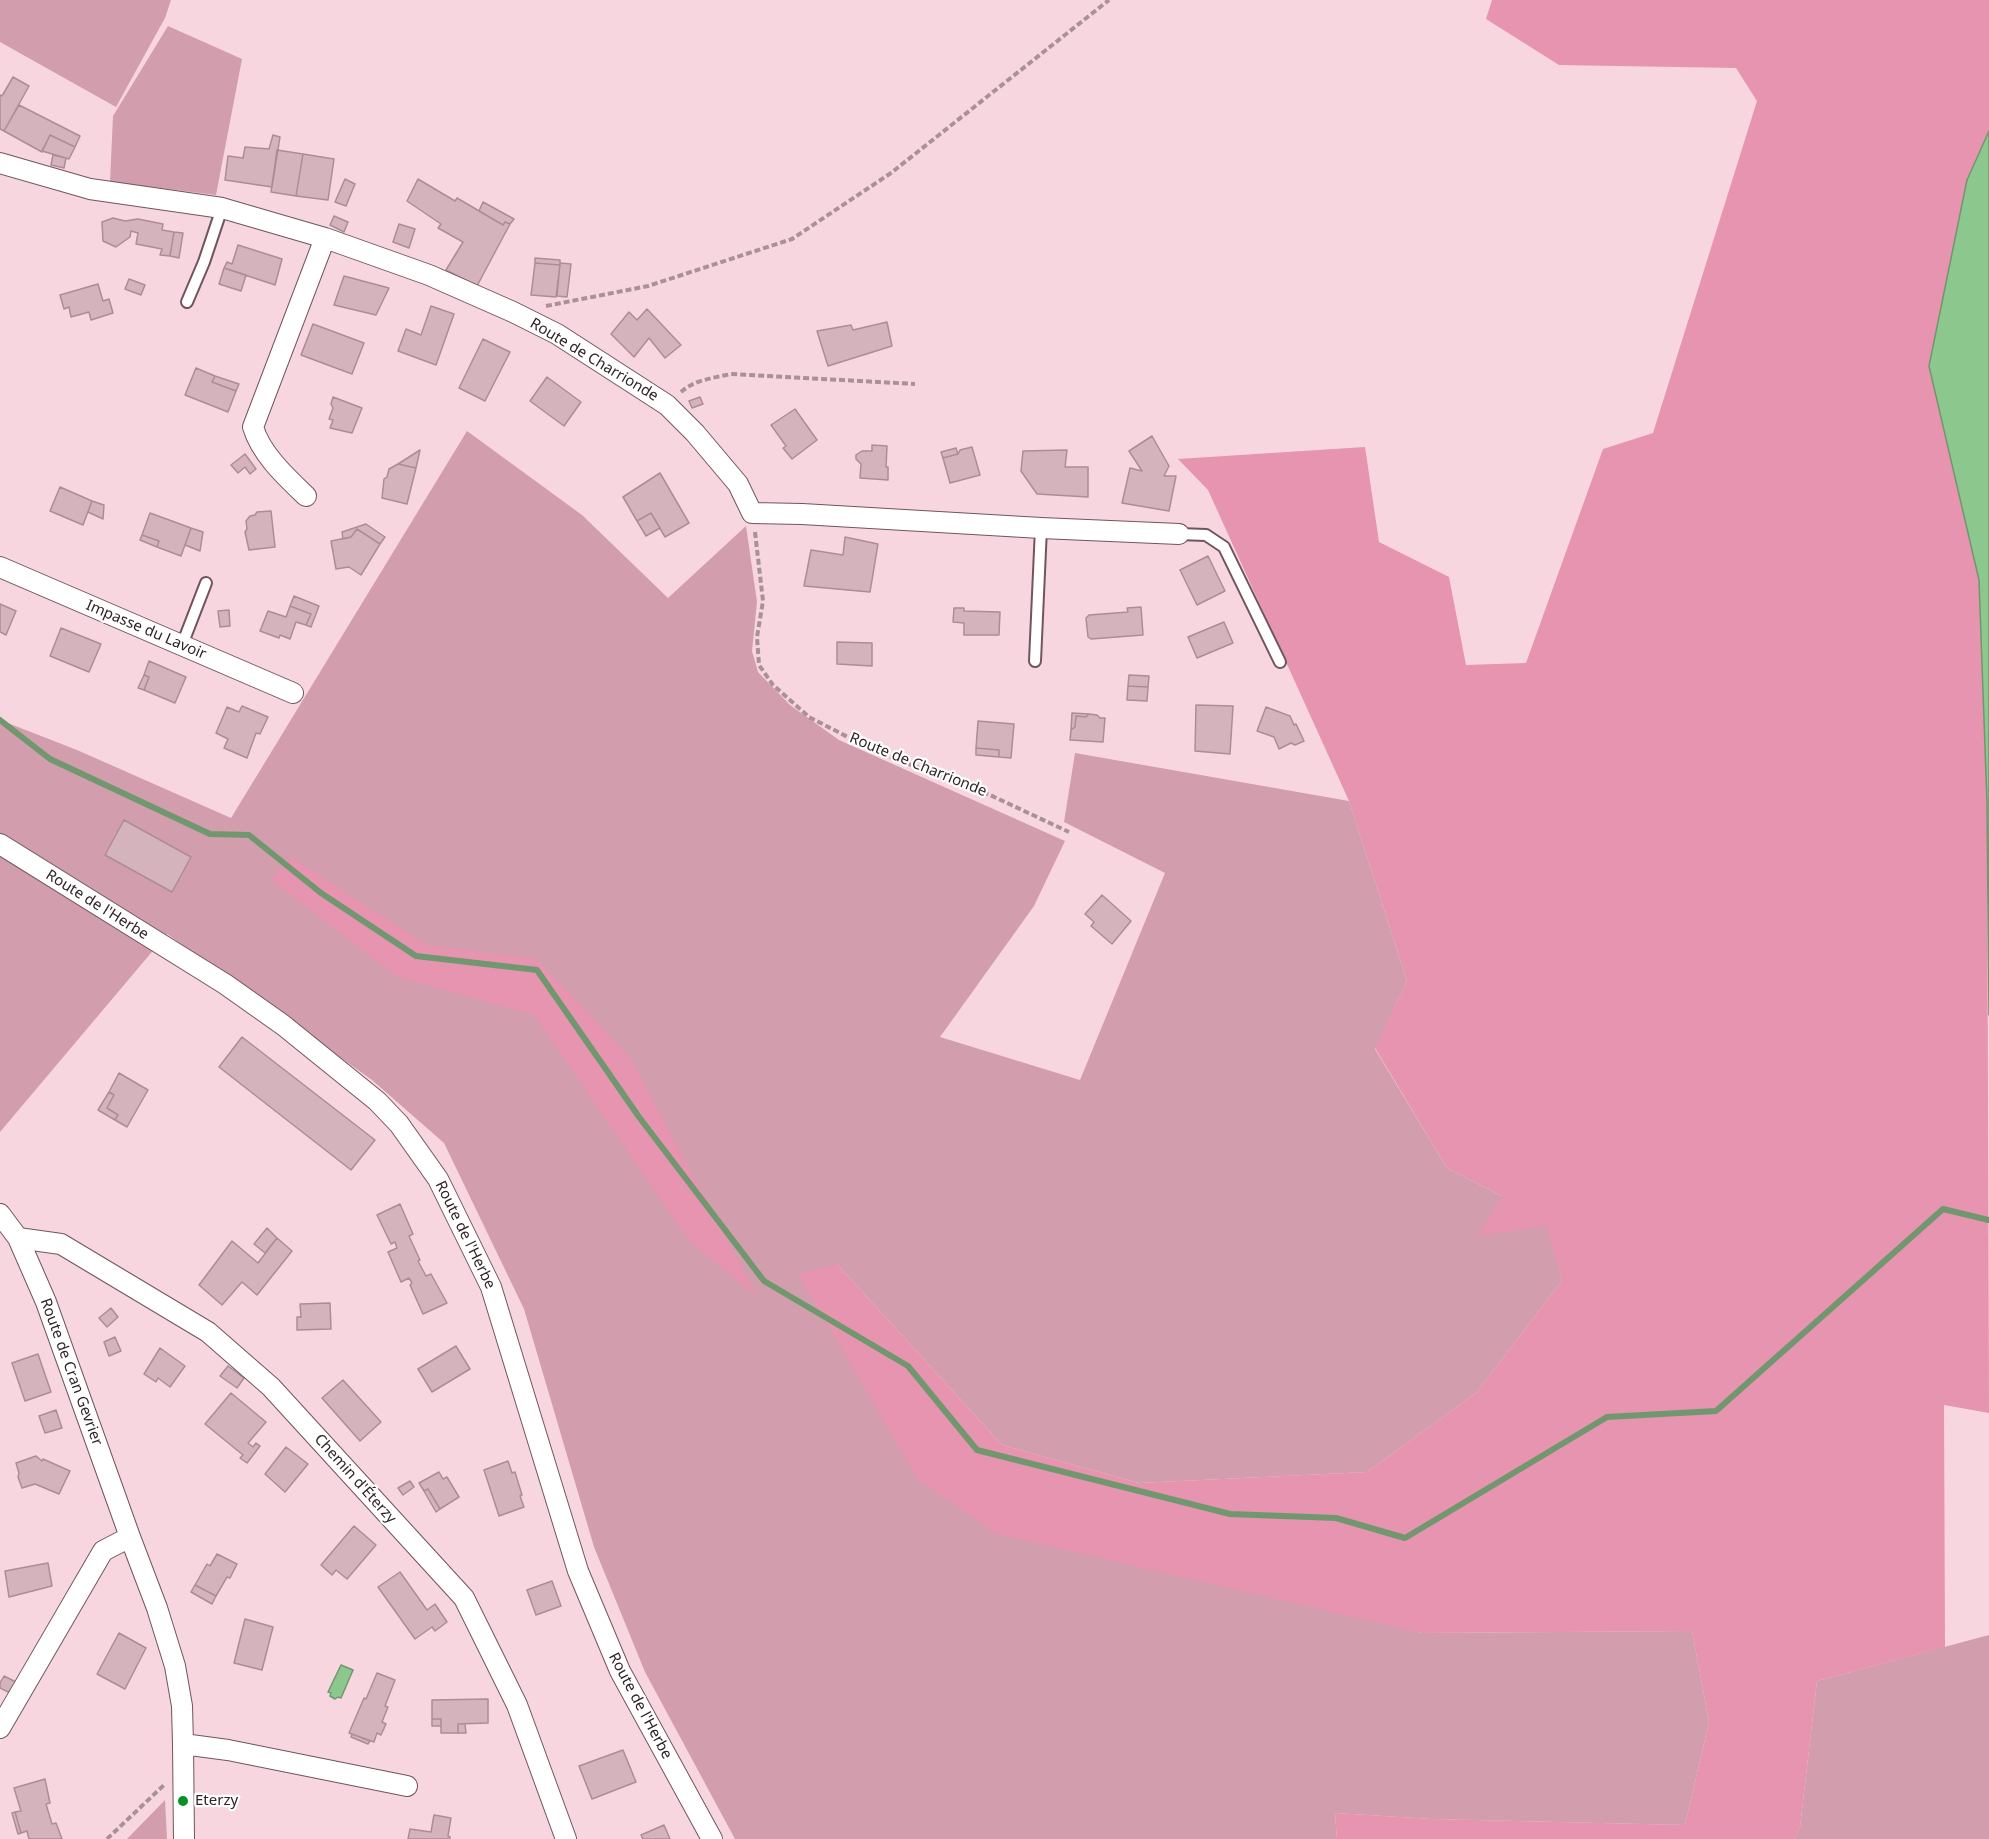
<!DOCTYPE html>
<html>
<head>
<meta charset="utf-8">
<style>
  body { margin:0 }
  canvas { display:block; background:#f8d6e0 }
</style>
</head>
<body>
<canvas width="1989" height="1839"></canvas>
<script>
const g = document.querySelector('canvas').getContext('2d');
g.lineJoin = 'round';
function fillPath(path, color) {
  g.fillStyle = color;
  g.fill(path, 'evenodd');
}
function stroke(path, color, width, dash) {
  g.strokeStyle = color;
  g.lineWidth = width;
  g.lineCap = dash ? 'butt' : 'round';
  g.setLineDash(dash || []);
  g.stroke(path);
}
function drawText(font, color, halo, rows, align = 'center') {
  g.font = font + ' "Noto Sans",sans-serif';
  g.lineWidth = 4.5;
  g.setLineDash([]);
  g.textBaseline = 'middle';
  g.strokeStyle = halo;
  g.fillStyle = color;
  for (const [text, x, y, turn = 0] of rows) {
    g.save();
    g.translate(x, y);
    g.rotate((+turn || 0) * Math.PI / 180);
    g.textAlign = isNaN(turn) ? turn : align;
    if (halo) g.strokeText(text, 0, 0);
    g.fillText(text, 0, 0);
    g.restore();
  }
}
fillPath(new Path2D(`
  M0 0H171L165 18 116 107 0 42Z
  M168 26 242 59 216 195 110 182 113 116Z
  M467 431 582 515 668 598 746 526 757 602 752 651 758 672 790 705 839 740 1065 841 1034 906 940 1037 1080 1080 1165 873 1064 822 1075 753 1349 801 1407 981 1375 1049 1447 1168 1502 1196 1547 1226 1562 1281 1476 1393 1367 1472 1139 1483 1002 1445 837 1264 918 1480 1421 1633 1692 1631 1709 1722 1685 1825 1432 1819 1335 1813 1337 1839H735L645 1672 594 1547 524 1309 444 1143 372 1080 167 934 0 1132V720L77 750 231 818Z
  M1989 1635V1839H1794L1800 1827 1817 1681Z
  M165 1800 167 1839H127Z`), '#d29dad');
fillPath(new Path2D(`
  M1492 0H1989V131L1967 180 1929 366 1979 580 1987 803 1989 1413 1944 1405 1945 1647 1817 1681 1800 1827 1794 1839H1337L1335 1813 1432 1819 1685 1825 1709 1722 1692 1631 1421 1633 997 1534 918 1480 798 1274 837 1264 1002 1445 1139 1483 1367 1472 1476 1393 1562 1281 1546 1226 1478 1236 1502 1196 1447 1168 1375 1048 1407 981 1349 801 1208 490 1178 459 1365 447 1379 542 1449 577 1466 665 1526 663 1603 449 1653 433 1757 101 1736 68 1559 65 1486 19Z
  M291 857 427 945 537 959 630 1057 758 1298 689 1241 534 1015 397 977 271 880Z`), '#e694af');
const water = new Path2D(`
  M1989 131V1015L1987 803 1979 580 1929 366 1967 180Z
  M341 1665 353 1670 341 1698 338 1697 335 1699 330 1696 331 1693 328 1692Z`);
fillPath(water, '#8cc88d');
stroke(water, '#70976e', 1.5);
stroke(new Path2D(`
  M0 720 50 759 210 834 249 835 321 893 416 956 537 970 639 1117 764 1281 908 1366 977 1450 1230 1514 1336 1518 1405 1538 1607 1417 1716 1411 1943 1209 1989 1220`), '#70976e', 6);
const building = new Path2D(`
  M13 77 29 86 4 131 0 129V95L2 96Z
  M19 105 80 136 75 147 50 135 42 152 4 131Z
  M50 135 75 147 69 159 42 151Z
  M273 135 280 137 272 187 225 180 228 156 243 158 245 147 269 149Z
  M277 150 303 154 296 196 271 192Z
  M303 154 334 159 328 200 296 196Z
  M53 155 66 158 64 168 51 165Z
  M345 179 355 184 346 206 335 202Z
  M418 179 455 201 457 198 503 225 505 222 510 224 477 286 446 270 463 242 438 228 441 224 407 201Z
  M483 202 514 219 510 224 505 222 503 225 479 211Z
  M334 216 348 222 344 232 330 225Z
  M113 218 125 221 138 219 163 224 162 230 174 232 170 256 160 255 162 249 136 244 138 233 131 231 130 237 116 247 103 241 102 222Z
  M399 224 415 229 409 248 393 242Z
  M174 232 183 233 179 258 170 256Z
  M238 245 282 259 275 285 224 268 227 262 232 264Z
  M535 258 560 260V265L535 263Z
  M535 263 560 265 556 297 531 295Z
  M560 263 571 264 567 297 557 296Z
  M224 268 246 275 241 291 219 284Z
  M344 276 389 288 376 315 334 305Z
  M129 279 145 285 141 295 125 289Z
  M98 284 103 301 109 299 113 313 91 320 89 312 71 317 69 307 64 309 60 295Z
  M431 306 454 314 436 365 398 351 406 329 421 335Z
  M647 309 681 345 665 358 649 338 634 357 611 334 629 312 637 320Z
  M887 322 892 346 828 366 817 331 851 325 853 330Z
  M313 324 364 343 352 374 301 355Z
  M483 339 510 352 485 401 459 388Z
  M196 368 215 376 212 382 236 391 228 412 185 395Z
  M215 376 239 384 236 391 212 382Z
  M547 377 581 402 564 426 530 401Z
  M333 397 362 408 352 433 330 428 333 420 329 419 333 408 331 404Z
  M700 397 703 404 692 408 689 401Z
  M795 409 817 440 792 459 783 448 786 446 771 425Z
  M1152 436 1169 466 1164 476H1176L1169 511 1122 503 1130 468 1142 471 1129 451Z
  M872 445 887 446 886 467H888V480L860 478 861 464 856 459V455L862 451H872Z
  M972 447 980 475 950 483 943 458 958 454 960 450Z
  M956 448 958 454 943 458 941 452Z
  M420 450 416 468 398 464Z
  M1067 450 1065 467H1088V497L1037 494 1021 471 1023 451Z
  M245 454 256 469 250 474 245 467 238 473 231 465Z
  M398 464 416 468 407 504 382 498 384 479 387 477 389 469Z
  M660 473 689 523 665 537 651 513 637 521 623 497Z
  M60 487 92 501 83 525 50 511Z
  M92 501 104 505 103 519 88 512Z
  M271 511 275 547 249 550 245 532 247 529 246 521 250 516 255 515 257 512Z
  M150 513 191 528 181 556 157 547 159 541 142 535Z
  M651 513 660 528 646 536 637 521Z
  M366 524 385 537 380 544 357 529 351 537 343 539 342 532Z
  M191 528 203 532 200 551 185 545Z
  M357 529 380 544 361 575 349 567 336 569 331 541 351 537Z
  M142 535 159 541 157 547 140 540Z
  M845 537 878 544 870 592 804 586 811 550 843 555Z
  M1208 556 1225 591 1197 605 1180 570Z
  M294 596 319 606 311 627 306 625 311 614 290 606Z
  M0 604 16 611 6 635 0 632Z
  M290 606 311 614 306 625 296 622 290 639 280 635 279 638 260 631 268 611 286 617Z
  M1141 607 1143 635 1091 639 1088 637 1086 618 1089 615 1128 612 1127 608Z
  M954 608H964V611L1000 612 999 635H964V623L953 622Z
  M229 610 230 626 220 627 218 611Z
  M1224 622 1233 643 1197 658 1188 637Z
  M61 628 101 644 89 672 50 656Z
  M837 642 872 643V666L837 664Z
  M149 661 186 677 175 703 144 690 149 677 144 675Z
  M144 675 149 677 144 690 138 688Z
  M1129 675 1149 676 1148 687 1128 686Z
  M1128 686 1148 687 1147 701 1127 700Z
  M1196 705 1233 706 1230 754 1195 751Z
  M242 706 268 717 260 734 256 733 247 758 224 748 228 739 216 733 227 707 239 712Z
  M1266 707 1290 716 1294 725 1296 724 1304 741 1295 745 1291 743 1279 749 1274 737 1257 731Z
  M1072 713 1089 714 1086 717 1076 716 1075 727 1071 730Z
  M1089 714 1097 715 1100 718H1105L1103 742 1070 740 1071 730 1075 727 1076 716 1086 717Z
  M978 721 1014 724 1011 758 999 757V750L976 748Z
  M976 748 999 750V757L976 755Z
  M124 820 191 857 172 892 105 855Z
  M1102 895 1131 921 1112 944 1091 926 1094 922 1085 914Z
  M242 1037 375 1140 351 1170 219 1067Z
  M119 1073 148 1090 127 1127 115 1120 118 1115 107 1108 114 1095 109 1092Z
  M109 1092 114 1095 107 1108 118 1115 115 1120 98 1110Z
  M400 1204 413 1234 409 1236 420 1260 418 1261 426 1276 431 1274 447 1303 423 1314 410 1285 412 1283 409 1278 401 1282 388 1252 397 1248 395 1242 391 1244 377 1215Z
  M267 1228 277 1238 265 1253 254 1244Z
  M277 1238 292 1251 257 1295 242 1282 222 1305 199 1285 232 1241 258 1263Z
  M330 1303 331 1329 297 1330V1317H301L300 1304Z
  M111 1308 118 1317 107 1327 99 1318Z
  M115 1337 121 1351 109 1356 104 1342Z
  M456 1346 470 1369 432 1392 418 1369Z
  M160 1348 185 1366 170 1387 158 1378 156 1382 144 1374Z
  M38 1354 51 1392 25 1401 12 1363Z
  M228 1366 244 1378 237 1388 220 1376Z
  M343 1380 381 1422 360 1441 322 1398Z
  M231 1393 266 1422 248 1443 253 1447 256 1443 260 1446 247 1463 240 1458 243 1455 205 1424Z
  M56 1410 62 1428 45 1433 39 1416Z
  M286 1447 308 1464 285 1492 265 1474Z
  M36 1456 42 1461 43 1459 70 1471 59 1494 35 1484 22 1488 18 1477 19 1473 16 1463Z
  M508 1461 512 1473 515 1472 522 1495 520 1496 524 1507 499 1516 484 1470Z
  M439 1472 443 1479 447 1477 459 1497 440 1509 428 1489 424 1491 419 1483Z
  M410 1481 414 1487 403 1495 398 1488Z
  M428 1489 440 1509 436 1512 424 1491Z
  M354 1526 376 1545 347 1579 336 1570 332 1575 321 1565Z
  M217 1554 237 1564 230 1578 227 1577 216 1596 195 1585 207 1564 210 1566Z
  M48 1563 52 1586 9 1597 5 1571Z
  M400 1572 427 1610 435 1604 447 1622 435 1631 432 1627 415 1639 378 1587Z
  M552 1581 561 1606 536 1615 527 1590Z
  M195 1585 216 1596 212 1604 191 1592Z
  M245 1619 273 1627 262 1670 234 1663Z
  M119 1633 146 1648 125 1689 97 1674Z
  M377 1673 395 1680 385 1706 388 1707 382 1722 386 1724 381 1735 377 1733 374 1742 349 1733 364 1698 366 1699Z
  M4 1676 18 1683 12 1694 0 1688V1683Z
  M488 1699V1723L458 1724V1733H441V1719H432V1700Z
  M432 1719H441V1726H432Z
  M458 1724H465L466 1733H458Z
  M352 1734 370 1741 368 1744 351 1737Z
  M623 1750 636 1782 592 1799 579 1766Z
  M45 1779 50 1803 46 1804 52 1824 56 1823 62 1839H29L27 1831 21 1833 15 1812 21 1811 14 1788Z
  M15 1812 21 1833 18 1834 12 1813Z
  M434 1815 451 1818 448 1836 450 1837V1839H408L410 1829 431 1832Z
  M664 1825 670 1839H643L641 1835Z`);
fillPath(building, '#d4b3bd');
stroke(building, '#ac8d96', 1.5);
const service = new Path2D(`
  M187 302 204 262 222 208
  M1179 534 1206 535 1224 547 1280 662
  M182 645 206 583
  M1035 661 1041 528`);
const minor = new Path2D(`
  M0 163 90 189 222 208 325 238 429 275 513 312 557 334 667 405 695 433 738 484 752 513 802 514 1041 528 1179 534
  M306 496C286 477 261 454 253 427L325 238
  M0 567 293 693
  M0 844 225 984 283 1025 377 1101 399 1124 438 1179 491 1287 578 1571 620 1671 712 1839
  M0 1214 18 1238 46 1302 130 1537 157 1608 175 1666 182 1706 183 1744 184 1839
  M18 1238 61 1244 208 1332 271 1387 464 1598 517 1705 566 1839
  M0 1728 103 1551 130 1537
  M183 1744 228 1750 407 1786`);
stroke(service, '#71555e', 14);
stroke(minor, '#71555e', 22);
stroke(new Path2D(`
  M546 306 648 286 792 239 891 173 1109 0
  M681 392C694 380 713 378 731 374L915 384
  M755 532 763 601 757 637 759 665 773 685 809 717 877 752 990 795 1069 832
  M107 1839 165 1784`), '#aa9198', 4, [6, 3]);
stroke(service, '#fff', 10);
stroke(minor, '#fff', 20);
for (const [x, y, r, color] of [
  [183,1801,6,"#049226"]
]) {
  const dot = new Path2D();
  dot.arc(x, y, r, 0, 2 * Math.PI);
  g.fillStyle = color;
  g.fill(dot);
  stroke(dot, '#fff', 2);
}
drawText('15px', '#302427', '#fff', [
  ["Route de Charrionde",594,360,31],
  ["Impasse du Lavoir",146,630,23],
  ["Route de Charrionde",918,765,22],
  ["Route de l'Herbe",97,905,32],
  ["Route de l'Herbe",465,1235,64],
  ["Route de Cran Gevrier",71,1372,70],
  ["Chemin d'Éterzy",355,1479,48],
  ["Route de l'Herbe",640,1706,62]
]);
drawText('15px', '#302427', '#fff', [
  ["Eterzy",195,1801]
], 'left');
</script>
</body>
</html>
